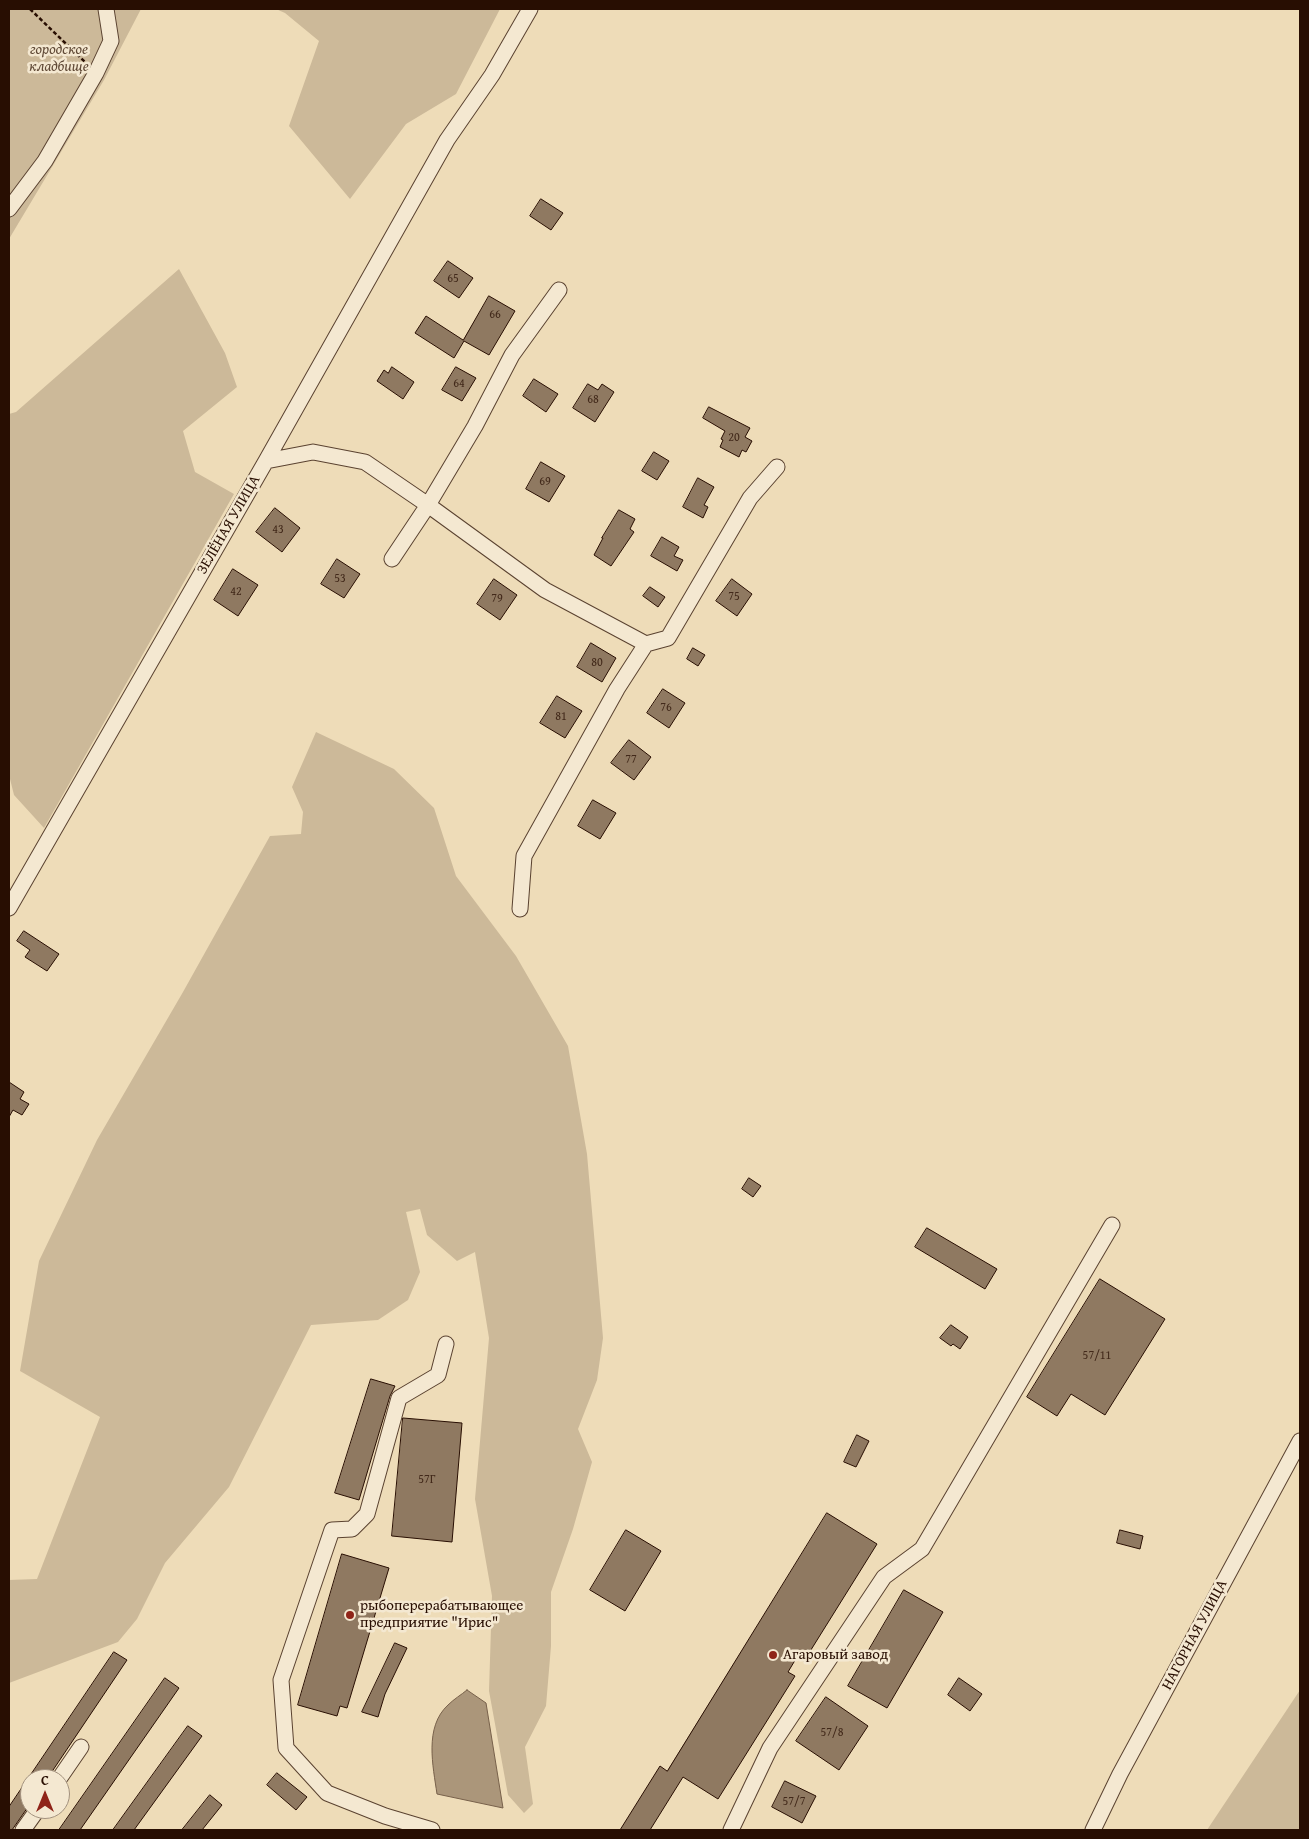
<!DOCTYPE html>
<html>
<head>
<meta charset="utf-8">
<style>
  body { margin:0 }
  #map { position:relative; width:1309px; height:1839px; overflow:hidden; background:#eedcb8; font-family:"Gentium Book Plus",serif }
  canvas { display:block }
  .frame { position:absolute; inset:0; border:10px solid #280e02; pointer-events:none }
  .north { position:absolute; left:20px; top:1769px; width:50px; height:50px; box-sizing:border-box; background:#f4e8d1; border:1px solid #a2917e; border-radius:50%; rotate:0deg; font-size:14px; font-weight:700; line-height:20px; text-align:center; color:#280e02 }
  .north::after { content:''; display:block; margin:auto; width:18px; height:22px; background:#8f2418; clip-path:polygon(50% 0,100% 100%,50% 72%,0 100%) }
</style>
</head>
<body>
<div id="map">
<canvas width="1309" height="1839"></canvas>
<div class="frame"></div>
<div class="north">С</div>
</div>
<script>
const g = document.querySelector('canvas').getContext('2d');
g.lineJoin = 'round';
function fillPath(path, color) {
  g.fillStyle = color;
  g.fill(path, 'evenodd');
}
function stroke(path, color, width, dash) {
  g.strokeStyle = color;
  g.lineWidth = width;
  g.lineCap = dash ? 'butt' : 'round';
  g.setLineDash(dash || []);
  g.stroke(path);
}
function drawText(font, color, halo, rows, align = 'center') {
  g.font = font + ' "Gentium Book Plus",serif';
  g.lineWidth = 5;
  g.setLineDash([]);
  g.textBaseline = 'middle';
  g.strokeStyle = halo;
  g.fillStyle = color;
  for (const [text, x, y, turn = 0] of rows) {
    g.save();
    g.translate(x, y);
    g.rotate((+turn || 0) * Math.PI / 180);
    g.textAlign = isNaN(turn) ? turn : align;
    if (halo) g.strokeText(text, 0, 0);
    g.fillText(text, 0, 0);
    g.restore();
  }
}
fillPath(new Path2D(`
  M9 9H141L104 80 9 239Z
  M276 9H500L456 94 406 124 350 199 289 126 319 41 285 13Z
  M179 269 225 353 237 387 183 431 195 472 234 494 44 828 14 795 9 775V414L16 412Z
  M316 732 394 769 434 808 456 876 516 956 568 1046 587 1154 603 1338 597 1380 578 1429 592 1462 573 1529 551 1592V1646L546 1706 525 1747 533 1804 524 1813 508 1795 489 1691 492 1596 475 1499 489 1338 475 1252 457 1261 427 1235 420 1209 406 1212 420 1272 408 1300 378 1320 311 1325 229 1487 165 1563 137 1619 118 1642 9 1683V1580L37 1579 100 1417 20 1371 39 1261 97 1140 183 992 270 836 301 834 303 812 292 787Z
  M1300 1690V1830H1207Z`), '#ccb999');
const water = new Path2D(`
  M467 1690 486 1703 503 1808 437 1794C433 1766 424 1727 448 1705 454 1699 461 1695 467 1690Z`);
fillPath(water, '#ab967a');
stroke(water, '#77604a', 1);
const building = new Path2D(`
  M541 199 563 213 551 230 530 216Z
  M448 261 473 278 459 298 434 281Z
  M489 296 515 311 489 355 464 341 454 358 415 333 426 316 463 340Z
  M392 367 414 382 403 399 377 381 384 370 388 373Z
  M456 367 476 378 462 401 442 390Z
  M534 379 558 394 546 412 523 396Z
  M588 384 598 390 602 384 614 392 595 422 573 408Z
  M709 407 750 428 745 437 752 441 746 452 742 450 739 457 720 447 723 440 721 439 725 431 703 418Z
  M654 452 669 461 657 480 642 471Z
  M541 462 565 476 549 502 526 489Z
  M698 478 714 487 704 505 708 507 703 518 683 507Z
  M275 508 300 528 282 552 256 532Z
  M619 510 635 519 630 529 634 532 611 566 594 555 603 538H602Z
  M662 537 679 547 674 556 683 560 677 571 651 556Z
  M337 559 360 574 344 598 321 584Z
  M233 569 258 585 238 616 214 600Z
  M494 579 517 595 500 620 477 604Z
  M732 579 752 594 737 616 716 601Z
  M650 587 665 597 658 607 643 596Z
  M591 643 616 658 602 682 577 667Z
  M693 648 705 655 698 666 687 659Z
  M663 689 685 703 669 728 647 713Z
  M557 696 582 711 565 738 540 723Z
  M629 740 651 757 634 780 611 763Z
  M593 800 616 813 600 839 578 826Z
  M24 931 59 954 47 971 25 957 30 950 17 941Z
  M9 1082 24 1092 20 1099 29 1104 22 1115 13 1110 9 1117Z
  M749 1178 761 1186 753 1197 742 1189Z
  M927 1228 997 1269 985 1289 915 1247Z
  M1100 1279 1165 1319 1105 1415 1071 1394 1057 1416 1027 1397Z
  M951 1325 968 1337 960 1349 953 1344 951 1346 940 1338Z
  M371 1379 395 1386 390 1396 359 1500 335 1493Z
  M403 1418 462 1423 452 1542 392 1536Z
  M857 1435 869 1441 856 1467 844 1462Z
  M827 1513 877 1544 804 1661 797 1657 788 1672 795 1676 718 1799 683 1777 650 1830H620L660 1766 667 1771Z
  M626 1530 661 1551 625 1611 590 1590Z
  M1120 1530 1143 1536 1140 1549 1117 1543Z
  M342 1554 389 1568 347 1708 340 1706 337 1716 298 1705Z
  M904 1590 943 1612 887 1708 848 1686Z
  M395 1643 407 1648 385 1694 378 1717 362 1712Z
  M114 1652 127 1660 47 1779H30V1804L12 1830H9V1807Z
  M165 1678 179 1688 80 1830H59Z
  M959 1678 982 1694 970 1711 948 1695Z
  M826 1697 868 1726 839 1770 796 1741Z
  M188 1726 202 1736 134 1830H113Z
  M277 1773 307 1797 296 1810 267 1785Z
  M785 1781 816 1796 802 1823 772 1807Z
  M210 1795 222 1805 202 1830H182Z`);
fillPath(building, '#8f7961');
stroke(building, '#280e02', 1);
const minor = new Path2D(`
  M9 209 45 161 96 73 111 41 106 9
  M266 461 313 452 365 462 428 505 545 590 646 644
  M392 559 428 505 475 426 512 355 559 290
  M9 908 266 461 447 140 492 75 530 9
  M520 909 524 856 617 689 646 644 668 638 750 498 777 467
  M59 1779 81 1747
  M23 1830 38 1809
  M432 1830 385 1816 327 1793 286 1748 281 1680 332 1530 352 1529 367 1514 399 1398 438 1375 446 1344
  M731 1830 770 1748 884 1577 922 1549 1112 1225
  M1093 1830 1120 1774 1300 1441`);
stroke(minor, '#5a4230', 17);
stroke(new Path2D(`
  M30 9 85 62`), '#280e02', 2.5, [4, 2.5]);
stroke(minor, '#f4e8d1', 15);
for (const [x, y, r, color] of [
  [350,1615,5,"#8f2418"],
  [773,1655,5,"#8f2418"]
]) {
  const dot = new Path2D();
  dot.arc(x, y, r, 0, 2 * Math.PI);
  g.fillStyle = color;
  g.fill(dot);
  stroke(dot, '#f4e8d1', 2);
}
drawText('12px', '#42291a', null, [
  ["65",453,279],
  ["66",495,315],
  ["64",459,384],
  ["68",593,400],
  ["20",734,438],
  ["69",545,482],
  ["43",278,530],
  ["53",340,579],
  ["42",236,592],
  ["75",734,597],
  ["79",497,599],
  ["80",597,663],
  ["76",666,708],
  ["81",561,717],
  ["77",631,760],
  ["57/11",1097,1356],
  ["57Г",427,1480],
  ["57/8",832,1733],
  ["57/7",794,1802]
]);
drawText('italic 15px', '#614a37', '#f4e8d1', [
  ["городское",59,50],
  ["кладбище",59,67]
]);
drawText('15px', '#280e02', '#f4e8d1', [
  ["ЗЕЛЁНАЯ УЛИЦА",229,525,-60],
  ["НАГОРНАЯ УЛИЦА",1195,1635,-62]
]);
drawText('15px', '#280e02', '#f4e8d1', [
  ["рыбоперерабатывающее",360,1606],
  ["предприятие \"Ирис\"",360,1623],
  ["Агаровый завод",783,1655]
], 'left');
</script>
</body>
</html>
